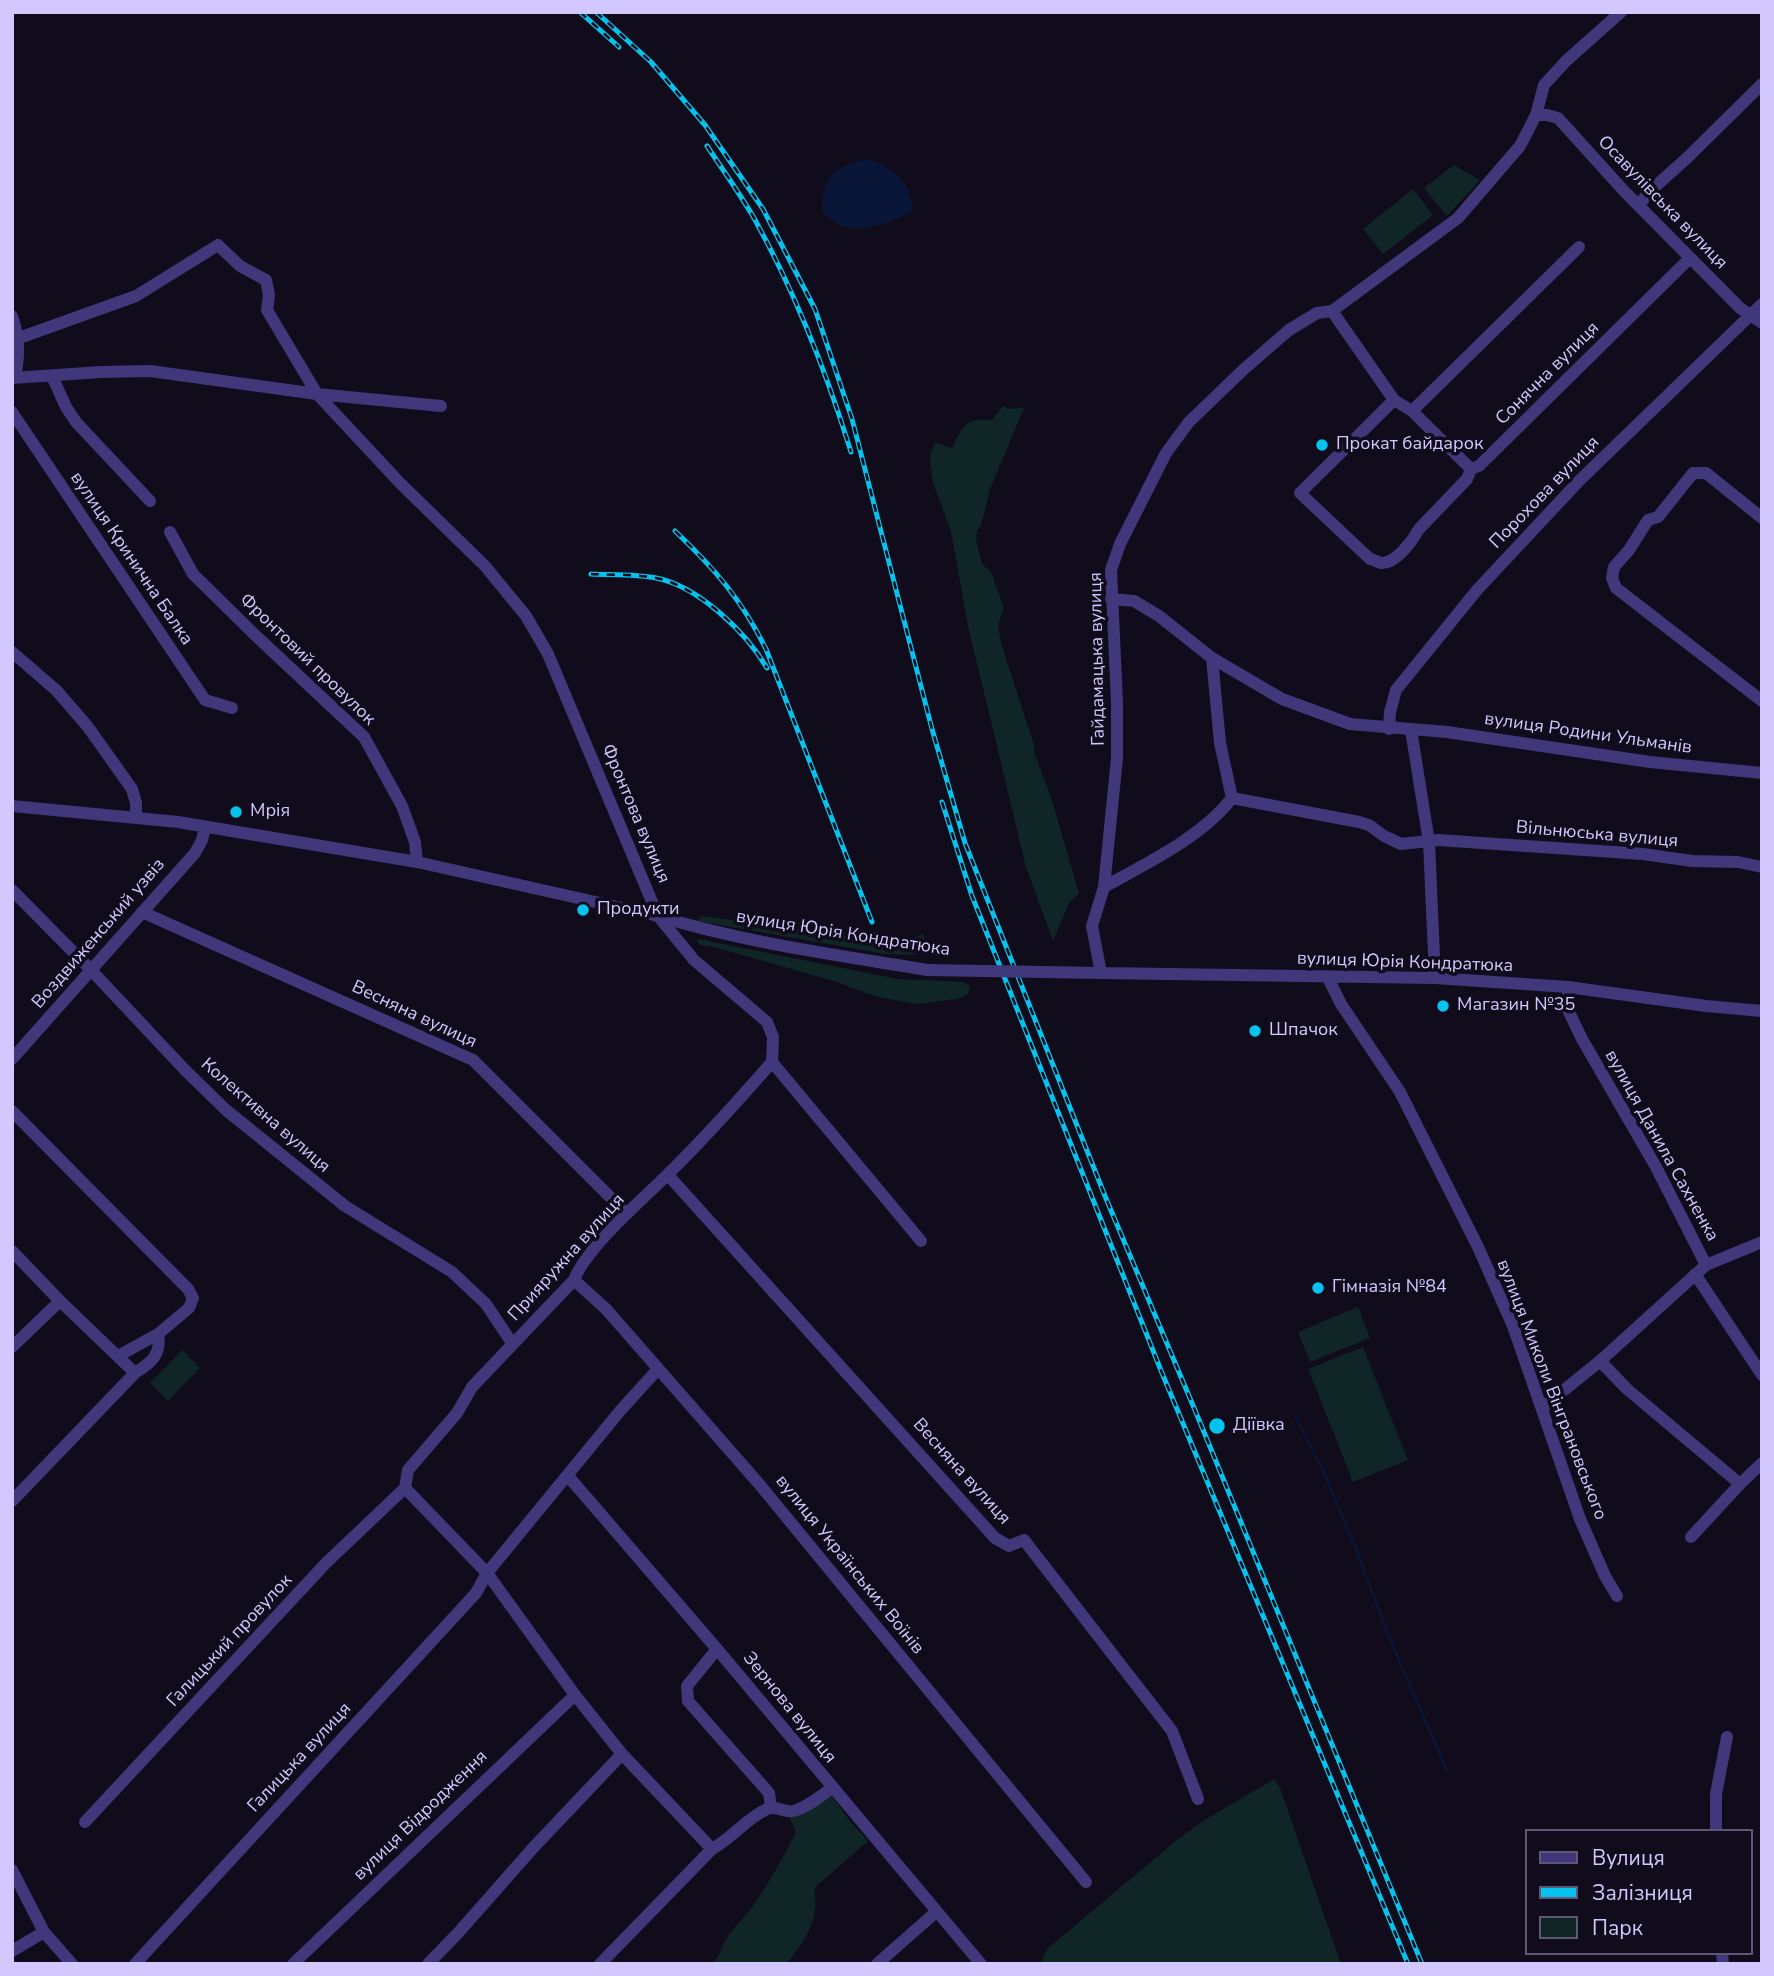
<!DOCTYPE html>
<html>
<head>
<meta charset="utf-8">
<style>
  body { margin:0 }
  #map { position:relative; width:1774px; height:1976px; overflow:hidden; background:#100c1c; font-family:"Nunito Sans",sans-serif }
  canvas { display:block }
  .frame { position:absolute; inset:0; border:14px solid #d3c8fe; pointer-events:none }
  .legend { position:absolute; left:1525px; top:1829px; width:228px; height:126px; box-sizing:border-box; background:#100c1c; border:2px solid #5e5776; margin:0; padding:9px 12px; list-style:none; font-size:21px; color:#d3c8fe }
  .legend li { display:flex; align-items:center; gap:14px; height:35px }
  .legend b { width:35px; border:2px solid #5e5776 }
</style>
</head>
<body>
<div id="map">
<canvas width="1774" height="1976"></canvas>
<div class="frame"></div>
<ul class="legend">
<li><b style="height:9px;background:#40387a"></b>Вулиця</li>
<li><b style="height:9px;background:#06c3ed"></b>Залізниця</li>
<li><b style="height:19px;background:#0f2526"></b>Парк</li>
</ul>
</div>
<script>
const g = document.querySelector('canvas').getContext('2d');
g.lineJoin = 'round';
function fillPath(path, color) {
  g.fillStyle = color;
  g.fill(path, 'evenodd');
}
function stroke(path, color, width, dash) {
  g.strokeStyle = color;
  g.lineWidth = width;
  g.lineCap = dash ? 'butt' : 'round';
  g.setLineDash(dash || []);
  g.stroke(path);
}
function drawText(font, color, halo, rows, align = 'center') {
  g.font = font + ' "Nunito Sans",sans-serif';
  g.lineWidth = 7;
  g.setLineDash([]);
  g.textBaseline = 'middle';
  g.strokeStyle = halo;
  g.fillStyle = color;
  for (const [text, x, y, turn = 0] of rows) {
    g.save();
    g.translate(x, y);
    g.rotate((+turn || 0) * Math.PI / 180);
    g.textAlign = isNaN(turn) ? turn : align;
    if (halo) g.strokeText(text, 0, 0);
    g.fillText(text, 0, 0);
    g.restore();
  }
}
fillPath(new Path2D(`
  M1454 165 1480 180 1447 216 1424 188Z
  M1413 189 1433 215 1383 254 1363 229Z
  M1003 406 1011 409 1024 408 990 489 981 526 977 530 976 540 982 564 991 572 1004 608 998 625 1001 643 1034 745V752L1051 797 1079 893 1069 903 1053 941 1026 867 968 626 951 531 932 480 930 455 935 442 952 448C964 425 964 418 992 420Z
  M701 916 883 940 906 941 923 934 925 939 922 948 914 955 885 954 698 921Z
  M698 939 898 979 964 982 970 987 968 994 957 999 918 1004 877 997 837 982 714 947 700 945 697 941Z
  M1358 1307 1370 1338 1310 1362 1298 1332Z
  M1363 1347 1408 1460 1353 1482 1308 1369Z
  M182 1350 200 1368 168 1401 150 1383Z
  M1274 1779 1280 1788 1341 1964H1040L1047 1949 1178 1839 1203 1821Z
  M831 1794 849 1820 868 1841 814 1888C820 1919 806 1940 786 1964H712C722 1954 719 1951 725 1941 732 1929 744 1918 752 1907 769 1883 783 1858 796 1832L789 1816Z`), '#0f2526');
fillPath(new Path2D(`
  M866 159C891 164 913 185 913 211 893 221 869 232 847 227 838 226 829 217 822 212 822 177 833 168 866 159Z`), '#091638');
stroke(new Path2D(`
  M1295 1416 1325 1475 1358 1554 1387 1632 1447 1771`), '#091638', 2.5);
stroke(new Path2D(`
  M1621 12 1566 61 1544 85 1536 115 1520 146 1458 218 1332 311 1317 313 1289 330 1243 370 1189 422 1166 453 1120 544 1111 570 1117 703V758L1104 887 1092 926 1101 973 1435 978 1568 987 1706 1006 1762 1011
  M1536 115H1547L1558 118 1624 191 1740 308 1762 323
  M1639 205 1649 192 1687 158 1762 84
  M1332 311 1394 400 1412 411 1471 469
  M12 316C19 337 20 354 15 377
  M19 338 136 296 218 245 240 266 266 280 269 295 267 310 317 394 400 483 485 566 526 616 548 654 658 916 694 960 767 1022 773 1037 772 1062 921 1241
  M52 376 66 407 76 422 150 501
  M12 378 101 372 150 371 317 394 441 406
  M1394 400 1300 493 1370 559C1374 560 1378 562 1381 563 1396 564 1413 540 1419 529L1467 479 1471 469 1479 466 1690 258
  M1412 411 1579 247
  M12 412 205 700 232 708
  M1762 518 1706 473H1693L1658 517 1648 520 1629 550 1614 567 1612 578 1616 588 1762 701
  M170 532 193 574 254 634 364 737 402 806 415 842 417 862
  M1111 599 1134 601 1159 616 1212 658 1282 699 1350 724 1447 732 1650 762 1762 773
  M12 652 57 691 88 727 132 789 136 803V817
  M1212 658 1220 743 1232 798
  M1389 729 1390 712 1396 690 1477 590 1579 481 1762 304
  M1411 730 1429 842 1435 978
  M12 806 178 822 417 862 658 916C746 943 837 955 927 970
  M1104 887C1147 863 1202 837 1232 798L1359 822 1369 825 1384 836 1401 844 1438 840 1643 854 1692 861 1738 862 1762 867
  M12 890 91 970 185 1070 226 1110 345 1206 452 1272 486 1304 512 1343
  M142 912 473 1060 627 1214
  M1328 978 1341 1004 1400 1092 1478 1247 1513 1326 1580 1519 1605 1576 1617 1596
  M1568 987V1010L1582 1039 1656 1167 1706 1265
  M12 1059 195 853 202 840 205 828
  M12 1111 188 1289 193 1298 189 1308 158 1334C162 1354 151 1363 135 1373L12 1501
  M668 1175 995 1538 1009 1546 1024 1540 1172 1731 1198 1799
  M12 1251 60 1301 135 1373
  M1695 1274 1762 1375
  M574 1280 606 1309 760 1485 1086 1882
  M12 1347 60 1301
  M118 1356 158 1334
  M1600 1361 1627 1389 1740 1484 1762 1463
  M1542 1408 1600 1361 1706 1265 1762 1242
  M568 1476 717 1649 981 1964
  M405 1488 408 1470 457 1413 472 1387 574 1280C587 1247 640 1202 666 1176 703 1140 738 1101 772 1062
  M405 1488 487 1573 575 1695 622 1754 712 1849
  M1691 1537 1740 1484
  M717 1649 687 1686 688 1701 769 1793 771 1807
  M85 1822 326 1563 405 1488
  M1716 1831V1794L1727 1737
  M12 1870 44 1932 72 1964
  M12 1951 44 1932
  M1722 1953 1723 1964
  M135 1964 476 1593 487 1573 620 1411 658 1369
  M293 1964 575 1695
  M428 1964 458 1933 533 1848 622 1754
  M600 1964 712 1849C732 1838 747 1818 767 1809 776 1805 784 1813 793 1811 807 1808 820 1796 832 1788
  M877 1964 936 1912`), '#40387a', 12);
const rail = new Path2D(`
  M580 12 619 47
  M596 12 651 62 705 125 763 209 815 309 852 419 932 729 965 843 1105 1196 1197 1415 1422 1964
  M707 146C723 170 740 194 754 218 795 292 826 371 851 452
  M675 531C714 568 742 600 766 649L872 922
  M591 574C612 575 636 574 656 578 698 586 746 632 767 668
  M942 802 972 896 1162 1373 1408 1964`);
stroke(rail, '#06c3ed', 5);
stroke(rail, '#100c1c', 2.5, [8]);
stroke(new Path2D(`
  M927 970 1101 973`), '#40387a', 12);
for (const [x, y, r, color] of [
  [1322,445,7,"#06c3ed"],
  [236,812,7,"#06c3ed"],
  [583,910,7,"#06c3ed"],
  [1443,1006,7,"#06c3ed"],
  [1255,1031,7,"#06c3ed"],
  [1318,1288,7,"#06c3ed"],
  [1217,1426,9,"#06c3ed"]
]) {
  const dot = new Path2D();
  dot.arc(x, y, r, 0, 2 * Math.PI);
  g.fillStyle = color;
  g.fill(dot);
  stroke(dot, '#100c1c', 2.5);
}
drawText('18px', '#d3c8fe', '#100c1c', [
  ["Осавулівська вулиця",1662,203,46],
  ["Сонячна вулиця",1548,374,-45],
  ["Порохова вулиця",1545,493,-46],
  ["вулиця Кринична Балка",131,559,56],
  ["Гайдамацька вулиця",1098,659,-91],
  ["Фронтовий провулок",307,660,44],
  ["вулиця Родини Ульманів",1588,734,8],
  ["Фронтова вулиця",635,814,67],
  ["Вільнюська вулиця",1597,835,5],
  ["Воздвиженський узвіз",99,934,-49],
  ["вулиця Юрія Кондратюка",843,934,9],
  ["вулиця Юрія Кондратюка",1405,963,2],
  ["Весняна вулиця",414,1015,25],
  ["Колективна вулиця",265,1116,41],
  ["вулиця Данила Сахненка",1661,1146,61],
  ["Прияружна вулиця",567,1258,-48],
  ["вулиця Миколи Вінграновського",1551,1390,69],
  ["Весняна вулиця",961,1472,48],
  ["вулиця Українських Воїнів",849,1565,51],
  ["Галицький провулок",230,1641,-47],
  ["Зернова вулиця",789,1708,51],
  ["Галицька вулиця",300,1758,-47],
  ["вулиця Відродження",421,1816,-44]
]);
drawText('18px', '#d3c8fe', '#100c1c', [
  ["Прокат байдарок",1336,445],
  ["Мрія",250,812],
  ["Продукти",597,910],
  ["Магазин №35",1457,1006],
  ["Шпачок",1269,1031],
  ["Гімназія №84",1332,1288],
  ["Діївка",1233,1426]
], 'left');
</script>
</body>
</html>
